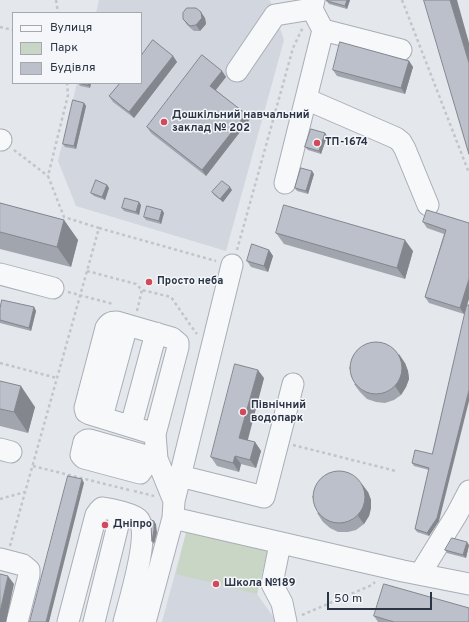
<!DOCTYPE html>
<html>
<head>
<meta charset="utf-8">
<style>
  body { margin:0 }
  #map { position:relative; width:469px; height:622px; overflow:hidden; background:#e4e7ec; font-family:Overpass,sans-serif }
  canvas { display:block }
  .legend { position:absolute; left:12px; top:12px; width:130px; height:72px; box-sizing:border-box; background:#f4f6f9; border:1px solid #a4a8b1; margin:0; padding:5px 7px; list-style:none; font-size:12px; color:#2b3445 }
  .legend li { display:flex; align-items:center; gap:8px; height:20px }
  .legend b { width:20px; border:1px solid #a4a8b1 }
  .scale { position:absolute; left:327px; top:592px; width:105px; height:18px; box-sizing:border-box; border:2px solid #2b3445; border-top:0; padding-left:5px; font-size:12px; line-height:14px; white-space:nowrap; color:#2b3445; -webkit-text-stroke:3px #f4f6f9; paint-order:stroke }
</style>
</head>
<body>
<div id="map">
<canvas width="469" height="622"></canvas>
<ul class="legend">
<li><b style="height:5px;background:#f7f8fa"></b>Вулиця</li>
<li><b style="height:11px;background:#c9d6c5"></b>Парк</li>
<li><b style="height:11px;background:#bbc0ca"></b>Будівля</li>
</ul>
<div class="scale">50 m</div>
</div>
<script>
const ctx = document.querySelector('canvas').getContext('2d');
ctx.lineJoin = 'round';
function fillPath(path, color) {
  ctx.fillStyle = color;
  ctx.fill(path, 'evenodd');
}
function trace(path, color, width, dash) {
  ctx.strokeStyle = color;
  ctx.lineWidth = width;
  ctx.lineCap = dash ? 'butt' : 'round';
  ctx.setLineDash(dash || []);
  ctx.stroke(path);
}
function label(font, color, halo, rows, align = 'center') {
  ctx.font = font + ' Overpass,sans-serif';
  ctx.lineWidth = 3;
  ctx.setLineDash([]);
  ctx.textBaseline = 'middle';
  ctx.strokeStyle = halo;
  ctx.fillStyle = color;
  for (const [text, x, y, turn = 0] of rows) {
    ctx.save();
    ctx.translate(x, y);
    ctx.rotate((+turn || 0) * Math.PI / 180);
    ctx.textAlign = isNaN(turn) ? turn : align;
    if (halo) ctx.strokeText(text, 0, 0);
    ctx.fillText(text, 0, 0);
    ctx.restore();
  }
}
const built = new Path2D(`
  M99,0h171l14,40 -58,211 -150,-45 -18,-45 19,-78h64v-70h-45z
  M187,529l81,20 -11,45 20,28h-115z`);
const green = new Path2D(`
  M187,529l81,20 -11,45 -81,-20z`);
const path = new Path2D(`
  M56,0l2,13
  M402,0l67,173
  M0,27l13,3
  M14,150l34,26
  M99,228l117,33
  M237,250l56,-202 10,-21
  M87,271l49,13 6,6 29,7 20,29 6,8
  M68,292l45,12
  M137,311l5,-21
  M0,363l57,15
  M293,445l103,26
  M33,466l96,24
  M134,491l20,5
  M0,499l25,-7
  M10,546l89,-318 -35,-11 -16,-41 20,-81 -1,-12
  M302,615l70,-30 3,-3`);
const minor = new Path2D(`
  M323,30l78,20
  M237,71l38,-56 37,-6
  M306,99l90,39 5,4 4,7 23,56
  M0,140h1
  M285,183l38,-153 -11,-21 2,-9
  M0,274l53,14
  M102,417l25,-92
  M131,426l25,-93
  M155,434l23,-87v-4l-6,-5 -55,-16c-6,0 -8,1 -11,6l-21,80 1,4 4,2 65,20 2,25 17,42
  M0,449l11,3
  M146,456l-3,13 -3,4 -56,-15 -3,-3 3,-13 3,-2h3l67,19
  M180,476l84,21 29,-113
  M173,518l230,53 66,13
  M280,544l-8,40 10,19 4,19
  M0,559l23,6 6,5v5l-12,47
  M420,574l37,-60 12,-23
  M68,622l28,-107 3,-4 3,-3c8,1 33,6 37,12 11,16 -10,82 -15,102
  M94,622l27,-109
  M145,622l28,-104 1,-17 58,-236`);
const wall = new Path2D(`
  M350,0l-3,9 -18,-5 -2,-3z
  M205,18l1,6 -6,7h-6l-7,-6 -4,-6z
  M173,56l4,6 -43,56 -21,-16 -4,-6z
  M409,61l4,6 -8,27 -68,-18 -4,-6z
  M222,71l4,6 -10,13 34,29 -44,57 -55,-43 -4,-6z
  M78,83h13l-1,5 -10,-2z
  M84,103l2,3 -10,43 -11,-2 -2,-3z
  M325,133l2,3 -6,18 -13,-4 -3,-3z
  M314,174l-6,20 -11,-3 -2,-3z
  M107,185l2,3 -4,12 -11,-4 -3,-3z
  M232,190l-9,12 -9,-7 -2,-3z
  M0,203l64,17 14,20 -7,27 -71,-18z
  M141,205l-2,10 -15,-4 -2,-3z
  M162,210l2,3 -3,11 -15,-4 -2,-3z
  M423,222l46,1v76l-5,15 -35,-11 -4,-6 19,-63 -17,-6z
  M276,233l137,18 -8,28 -121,-35z
  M269,250l4,6 -5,16 -17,-5 -4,-6z
  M34,307l2,4 -5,20 -31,-8v-14z
  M405,363l3,8 1,8 -3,8 -5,8 -7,5 -9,3 -9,-1 -9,-3 -7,-7 -6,-8z
  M264,378l-17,62 8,2 6,9 -5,17 -15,-4 -2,8 -22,-6 -6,-9z
  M0,381l35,26 -7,26 -28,-7z
  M432,454l7,67 -10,15 -12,-4 -2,-3 14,-59 -15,-4 -2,-3z
  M368,492l3,8v8l-2,8 -5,8 -8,6 -8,2h-10l-8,-4 -7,-6 -6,-9z
  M469,545l-3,13 -19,-5 -2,-3z
  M374,616l95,6h-91z`);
const shadedWall = new Path2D(`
  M347,0h3l-3,9 -2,-3z
  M450,0h7l12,43v20z
  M201,12l4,6 1,6 -6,7 -4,-6z
  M173,56l4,6 -43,56 -5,-6z
  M409,61l4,6 -8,27 -4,-6z
  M222,71l4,6 -12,15 -4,-6z
  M88,83h3l-1,5 -2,-3z
  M84,103l2,3 -10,43 -2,-3z
  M246,114l4,5 -44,57 -4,-6z
  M325,133l2,3 -6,18 -2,-3z
  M312,171l2,3 -6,20 -2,-3z
  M107,185l2,3 -4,12 -3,-3z
  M230,187l2,3 -9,12 -3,-3z
  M139,202l2,3 -2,10 -3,-3z
  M162,210l2,3 -3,11 -2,-3z
  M64,220l14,20 -7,27 -14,-20z
  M405,240l8,11 -8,28 -8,-11z
  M269,250l4,6 -5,16 -4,-6z
  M469,279v20l-5,15 -4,-6z
  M34,307l2,4 -5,20 -2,-3z
  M399,354l6,9 3,8 1,8 -3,8 -5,8 -6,-9z
  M258,370l6,8 -18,69 -7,-9z
  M21,386l14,21 -7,26 -14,-21z
  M469,390v11l-30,120 -10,15 -2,-3z
  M255,442l6,9 -5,17 -6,-8z
  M235,456l6,8 -2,8 -6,-9z
  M82,479l2,4 -35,139h-3z
  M362,484l6,8 3,8v8l-2,8 -5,8 -6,-8z
  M154,521l2,3 1,9 -3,11 -2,-3z
  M467,542l2,3 -3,13 -3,-3z
  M8,576l6,8 -8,38h-6v-10z`);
const building = new Path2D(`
  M327,0h20l-2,6 -18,-5z
  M424,0h26l19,63v91z
  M187,8h9l5,4 1,6 -6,7 -6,1 -7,-7v-6z
  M153,40l20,16 -44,56 -20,-16 11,-13h21v-27z
  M340,42l69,19 -8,27 -68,-18z
  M202,55l20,16 -12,15 36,28 -44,56 -55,-43z
  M79,83h9v2z
  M73,100l11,3 -10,43 -11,-2z
  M311,129l14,4 -6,18 -14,-4z
  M301,168l11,3 -6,20 -11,-3z
  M96,180l11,5 -5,12 -11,-4z
  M222,181l8,6 -10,12 -8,-7z
  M125,198l14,4 -3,10 -14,-4z
  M0,203l64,17 -7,27 -57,-15z
  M284,205l121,35 -8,28 -121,-35z
  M147,206l15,4 -3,11 -15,-4z
  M427,210l42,13v56l-9,29 -35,-11 21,-67 -23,-8z
  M252,244l17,6 -5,16 -17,-5z
  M2,300l32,7 -5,21 -29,-8v-11z
  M467,305h2v85l-32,128 -10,15 -12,-4 14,-61 -17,-5 3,-13 17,4z
  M350 368a26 26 0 1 1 52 0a26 26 0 1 1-52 0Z
  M235,364l23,6 -19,68 16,4 -5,18 -15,-4 -2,7 -22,-6z
  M0,381l21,5 -7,26 -14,-3z
  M313 497a26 26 0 1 1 52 0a26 26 0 1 1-52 0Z
  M68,476l14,3 -36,143h-16z
  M151,520l3,1v9l-2,11z
  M452,538l15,4 -4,13 -18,-5z
  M0,574l8,2 -8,36z
  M384,584l85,24v14h-75l-20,-6z`);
const markers = [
  [164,122,4,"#d1495b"],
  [317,143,4,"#d1495b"],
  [149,282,4,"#d1495b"],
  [243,412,4,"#d1495b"],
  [105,525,4,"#d1495b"],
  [216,584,4,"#d1495b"]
];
const poiNames = [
  ["Дошкільний навчальний",172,116],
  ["заклад № 202",172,129],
  ["ТП-1674",325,143],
  ["Просто неба",157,282],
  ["Північний",251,406],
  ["водопарк",251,419],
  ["Дніпро",113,525],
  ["Школа №189",224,584]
];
fillPath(built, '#d2d6de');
fillPath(green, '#c9d6c5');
trace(minor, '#a9aeb7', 23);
trace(path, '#c2c5cb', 2.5, [3, 3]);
trace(minor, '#f7f8fa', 21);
fillPath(wall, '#a1a5ae');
fillPath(shadedWall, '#83868d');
fillPath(building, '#bbc0ca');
trace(building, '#83868d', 1);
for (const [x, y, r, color] of markers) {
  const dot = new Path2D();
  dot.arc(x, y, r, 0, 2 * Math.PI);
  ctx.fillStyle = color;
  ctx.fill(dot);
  trace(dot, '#f4f6f9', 1.5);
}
label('bold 11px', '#2b3445', '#f4f6f9', poiNames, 'left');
</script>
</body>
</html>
